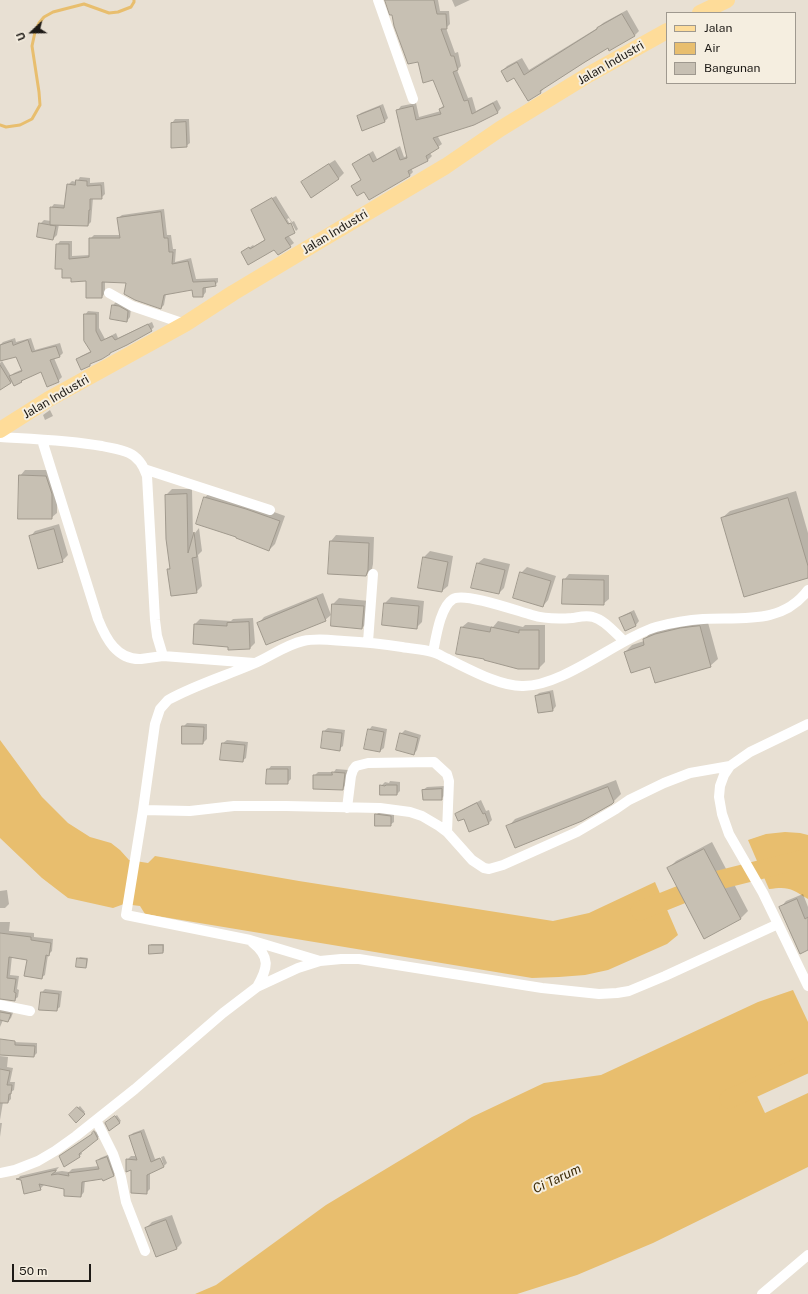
<!DOCTYPE html>
<html>
<head>
<meta charset="utf-8">
<style>
  body { margin:0 }
  #map { position:relative; width:808px; height:1294px; overflow:hidden; background:#e8e0d3; font-family:"Public Sans",sans-serif }
  canvas { display:block }
  .legend { position:absolute; left:666px; top:12px; width:130px; height:72px; box-sizing:border-box; background:#f5eee0; border:1px solid #9f998f; margin:0; padding:5px 7px; list-style:none; font-size:12px; color:#1d1a16 }
  .legend li { display:flex; align-items:center; gap:8px; height:20px }
  .legend b { width:20px; border:1px solid #9f998f }
  .north { position:absolute; left:12px; top:12px; width:40px; height:40px; -webkit-text-stroke:3px #f5eee0; paint-order:stroke; rotate:248deg; font-size:11px; font-weight:700; line-height:16px; text-align:center; color:#1d1a16 }
  .north::after { content:''; display:block; margin:auto; width:14px; height:18px; background:#1d1a16; clip-path:polygon(50% 0,100% 100%,50% 72%,0 100%) }
  .scale { position:absolute; left:12px; top:1264px; width:79px; height:18px; box-sizing:border-box; border:2px solid #1d1a16; border-top:0; padding-left:5px; font-size:12px; line-height:14px; white-space:nowrap; color:#1d1a16; -webkit-text-stroke:3px #f5eee0; paint-order:stroke }
</style>
</head>
<body>
<div id="map">
<canvas width="808" height="1294"></canvas>
<ul class="legend">
<li><b style="height:5px;background:#fedc99"></b>Jalan</li>
<li><b style="height:11px;background:#e8be6e"></b>Air</li>
<li><b style="height:11px;background:#c7c0b3"></b>Bangunan</li>
</ul>
<div class="north">U</div>
<div class="scale">50 m</div>
</div>
<script>
const ctx = document.querySelector('canvas').getContext('2d');
ctx.lineJoin = 'round';
function fillPath(path, color) {
  ctx.fillStyle = color;
  ctx.fill(path, 'evenodd');
}
function trace(path, color, width, dash) {
  ctx.strokeStyle = color;
  ctx.lineWidth = width;
  ctx.lineCap = dash ? 'butt' : 'round';
  ctx.setLineDash(dash || []);
  ctx.stroke(path);
}
function label(font, color, halo, rows, align = 'center') {
  ctx.font = font + ' "Public Sans",sans-serif';
  ctx.lineWidth = 4;
  ctx.setLineDash([]);
  ctx.textBaseline = 'middle';
  ctx.strokeStyle = halo;
  ctx.fillStyle = color;
  for (const [text, x, y, turn = 0] of rows) {
    ctx.save();
    ctx.translate(x, y);
    ctx.rotate((+turn || 0) * Math.PI / 180);
    ctx.textAlign = isNaN(turn) ? turn : align;
    if (halo) ctx.strokeText(text, 0, 0);
    ctx.fillText(text, 0, 0);
    ctx.restore();
  }
}
const water = new Path2D(`
  M0,740l42,57 26,26 22,14 21,6 9,7 9,10 19,3 7,-7 144,25 254,40 36,-8 66,-31 23,53 -11,9 -59,26 -23,5 -26,2 -27,1 -387,-64 -5,-8 -16,-2 -11,4 -45,-10 -26,-20 -42,-40z
  M785,832l15,1 8,2v64c-16,-10 -19,-13 -39,-10l-21,-49 18,-6z
  M793,990l15,32v34l-58,25 15,32 43,-20v74l-155,76 -76,32 -60,19h-322l21,-9 110,-80 146,-88 72,-34 57,-8 157,-73z`);
const shadow = new Path2D(`
  M386,0h52l2,11h9l1,13 -4,4 9,25 3,-1 3,14 -4,4 11,28 4,-1 4,14 21,-11 4,8 -3,4 -24,12 -37,11 5,9 -4,3 -9,5 3,4 -4,4 -17,8 2,4 -3,3 -46,16 -11,-5 9,-7 -9,-15 4,-3 16,-10 4,8 23,-13 4,11 3,-1 -9,-46 3,-4 15,-3 3,14 22,-6 -1,-2 4,-4 -10,-26 -16,-19 -26,-46z
  M452,0h18l-15,7z
  M627,10l12,21 -5,5 -25,11 -64,40 -4,5 -13,7 -14,-22 -12,-6 5,-5 15,-8 7,12 70,-43 4,-4z
  M383,104l5,14 -3,3 -27,-5 3,-3z
  M175,119h14l1,24 -4,3 -14,-23z
  M335,160l9,13 -6,6 -35,4 5,-6z
  M80,177l10,1v5l14,-1 1,12 -4,4h-8l-2,24 -3,3 -29,-1 -2,11 -4,4 -13,-15 4,-4 7,1v-13l3,-4 12,1 2,-20 4,-4 5,1z
  M276,196l16,26 2,-1 4,8 -2,2 -7,-13 -2,1 7,13 -6,3 6,8 -4,3 -48,7 11,-8 1,1 12,-7 -14,-29 3,-3z
  M164,209l3,26h4l2,14h3l-1,13 16,-4 5,21 22,-1v4l-3,3 -9,2v5l-3,4 -10,-7 -27,5 -2,11 -3,3 -34,-26 -22,-1v12l-3,4 -15,-17 -15,-3 -9,-9 -6,-23 3,-4h12v15l18,-1v-16l4,-4h26l-2,-17 4,-3z
  M116,302l15,6 -1,9 -3,4 -15,-15z
  M88,311l11,1v16l6,11 11,-6 2,5 34,-16 2,5 -3,3 -59,32 -3,3 -11,-6 3,-3 10,-5 -6,-36z
  M15,338l1,4 15,-4 4,12 25,-7 3,10 -4,4 -5,1 8,19 -4,4 -17,-10 -16,7 -3,3 -8,4 -2,-4 -1,2h-11v-20l2,-2 9,15 3,-3 9,-4 -6,-13 -17,-8v-3l3,-3z
  M50,410l3,6 -8,4 -2,-5z
  M25,470h27l5,18v25l-6,5 -31,-42z
  M172,489h20l1,49 2,-5 4,-5 3,23 -4,4 4,31 -6,6 -28,-22 3,-3 -4,-28 -1,-44z
  M796,491l12,42v44l-86,-59 8,-7z
  M211,492l41,12 33,12 -10,28 -6,6 -31,-14 -40,-12 7,-27z
  M59,524l9,31 -6,6 -32,-24 5,-6z
  M336,535l38,2 -1,27 -1,5 -6,6 -35,-34z
  M430,551l23,5 -5,30 -6,5 -23,-4 5,-30z
  M484,558l26,6 -6,24 -5,5 -26,-6 5,-24z
  M527,567l29,9 -8,24 -5,6 -22,-33z
  M569,574l40,1v24l-6,5 -39,-24z
  M323,593l8,22 -6,5 -66,3 5,-6z
  M391,597l33,4 -2,21 -6,6 -33,-4 2,-21z
  M339,598l30,3 -1,21 -6,6 -29,-24z
  M634,610l5,11 -3,4 -11,5 -5,-12 4,-3z
  M253,618l2,25 -5,5 -56,-5 1,-19 5,-5 31,2 2,-2z
  M707,619l11,40 -8,7h-59l-26,-14 7,-7 12,-4v-1l7,-8z
  M498,621l25,6 2,-2h20v37l-6,6h-21l-56,-41 6,-5 25,5z
  M553,690l3,16 -3,4 -17,-14 3,-3z
  M187,723l20,1v15l-4,4 -20,-16z
  M372,726l15,3 -3,19 -4,3 -11,-21z
  M328,728l17,2 -2,16 -4,3 -15,-18z
  M405,730l16,5 -4,15 -3,4 -13,-20z
  M227,740l21,2 -2,16 -4,3 -19,-18z
  M271,766h20v13l-4,4 -19,-13z
  M336,769l12,1 -2,15 -4,4 -28,-13 4,-4h16z
  M616,780l5,14 -8,8 -105,25 7,-8z
  M390,781l10,1v9l-3,3 -16,-8 4,-4 4,1z
  M445,786v9l-4,4 -18,-9 4,-3z
  M481,800l5,11 3,-1 3,10 -3,3 -19,8 -6,-14 -8,-3 4,-3z
  M380,811l14,2v9l-4,3 -14,-10z
  M712,842l36,69 -8,8 -72,-50 8,-8z
  M7,890l2,14 -4,4h-5v-17z
  M803,894l5,13v42l-27,-42 5,-6z
  M0,922h10l-1,9 25,2v4l19,2 -1,12 -4,4 -3,20 -4,3 -13,-19 -16,-3 -2,19 9,1 -2,13 2,1 -1,7 -4,3 -14,-2z
  M151,944h13v7l-1,1 -13,-6z
  M80,957l8,1 -1,8 -2,1 -7,-8z
  M45,989l17,2 -2,16 -4,3 -14,-18z
  M0,1007l14,3 -3,8 -3,3 -5,-1 -3,7z
  M13,1042l24,1v10l-3,3 -25,-2z
  M0,1056l8,1 -1,10 6,1 -3,14h5l-1,8 -3,2v7l-3,3h-5l-3,18z
  M80,1106l5,6 -9,9 -6,-6z
  M117,1115l4,6 -11,9 -2,-8z
  M0,1123h2l-2,14z
  M144,1129l11,30 4,-1 4,8 -13,6v17l-4,4 -19,-33 4,-4h6l-7,-20 3,-3z
  M97,1130l3,6 -19,15 1,3 -3,2 -14,9z
  M110,1154l7,18 -4,4 -28,4 -1,12 -3,4 -16,-8 -22,-4 1,1 -4,4 -22,-10 2,-3 39,-9 -4,5 7,-1 7,1 3,-3 27,-3 -2,-4 3,-4z
  M164,1156l3,7 -3,3 -3,-9z
  M172,1215l10,28 -5,5 -31,-20 6,-6z`);
const stream = new Path2D(`
  M0,125l6,2 14,-2 12,-6 8,-14 -1,-13 -7,-46 3,-14 4,-9 5,-6 9,-5 31,-8 25,9 9,-1 13,-5 3,-5v-2`);
const river = new Path2D(`
  M640,911l75,-30 84,-21 9,6
  M729,1099l79,-36`);
const building = new Path2D(`
  M385,0h49l3,14h9l1,15h-6l10,27h3l4,14 -5,2 11,29 4,-1 4,14 21,-11 5,10 -24,12 -41,13 6,10 -13,8 2,5 -20,10 2,5 -41,24 -5,-8 -7,4 -6,-10 10,-6 -9,-16 17,-10 4,8 23,-13 4,11 7,-2 -11,-48 17,-4 3,14 25,-6 -2,-5 5,-2 -11,-27 -10,3 -5,-21 -10,2 -14,-38 -2,-11h-2z
  M622,14l13,22 -26,15 -1,-3 -23,14 -45,29 1,2 -13,8 -14,-23 -7,4 -6,-11 16,-9 7,13 73,-46v-1z
  M380,107l5,15 -23,9 -5,-15z
  M186,122l1,25 -16,1v-25z
  M329,164l10,15 -28,19 -10,-16z
  M76,180l11,1v5l14,-1 1,14h-12v11h-1l-1,16 -38,-1v-18l14,1 3,-24 8,1z
  M272,198l16,26 3,-1 4,10 -10,5 6,9 -13,8 -4,-5 -26,15 -7,-13 8,-5 1,2 15,-9 -14,-30z
  M161,212l3,26h4l1,14h4l-1,12 16,-3 5,21 22,-1 1,5 -13,2v9h-10l-1,-7 -28,5 -3,14 -26,-9 -11,-6 2,-11 -24,-1v16h-16v-17l-15,1v-4h-9v-9h-7l1,-25h13v15l20,-2v-19h31l-3,-20z
  M39,223l17,3 -3,14 -16,-3z
  M112,305l7,1 9,5 -1,11 -17,-3z
  M84,314h12v17l5,10 11,-5 3,4 33,-16 4,7 -25,14 -17,8v1l-8,5 -12,5v2l-9,4 -5,-11 15,-7 -7,-11z
  M28,340l4,12 24,-6 4,11 -10,3 9,22 -12,5 -6,-15 -20,9 1,1 -8,4 -5,-10 13,-5 -6,-14 -16,4v-16l12,-4 1,4z
  M0,365l11,18 -11,7z
  M19,475l27,1 6,18v25h-34z
  M187,494l1,59 6,-21 3,25 -5,1 5,35 -26,3 -4,-27h3l-4,-30 -1,-44z
  M204,497l42,12 34,12 -11,30 -33,-13v-1l-40,-13z
  M788,498l20,68v12l-64,19 -23,-79z
  M54,529l9,33 -25,7 -9,-33z
  M330,541l39,2 -1,27 -2,6 -38,-2z
  M423,557l25,5 -6,30 -24,-4z
  M477,563l28,7 -6,24 -28,-6z
  M520,572l31,9 -8,26 -30,-9z
  M563,579l41,1v25l-42,-1z
  M317,598l9,23 -60,24 -9,-22z
  M384,603l35,3 -2,23 -35,-4z
  M332,604l32,2 -2,23 -31,-3z
  M631,613l5,13 -11,5 -6,-13z
  M249,622l1,27 -22,1v-3l-35,-3 1,-20 33,2v-3z
  M700,626l11,41 -56,16 -5,-16 -19,6 -7,-21 20,-7 -1,-6 12,-5 25,-6z
  M461,627l29,5 1,-5 28,6v-3h20v39h-21l-34,-9v-1l-28,-5z
  M550,693l3,18 -15,2 -3,-17z
  M182,726l22,1 -1,17h-21z
  M368,729l16,3 -4,20 -16,-3z
  M323,731l19,2 -2,18 -19,-3z
  M400,733l18,5 -4,17 -18,-5z
  M222,743l23,2 -2,17 -23,-2z
  M267,769h21v15h-22z
  M332,772l13,1 -2,17 -30,-1v-14h19z
  M380,785l5,1 1,-1h11v10h-17z
  M608,787l6,15 -2,2 -30,17 -67,27 -9,-22z
  M442,789v11h-19l-1,-10z
  M477,803l6,11 2,-1 4,11 -20,8 -5,-13 -6,2 -3,-7z
  M375,814l16,2v10h-16z
  M704,849l37,70 -37,20 -37,-71z
  M797,899l8,20 3,-2v33l-8,4 -21,-47z
  M0,933l31,4v3l20,3 -2,13 -3,-1 -4,24 -18,-3 3,-16 -18,-3 -2,21 9,1 -2,13 2,1 -1,8 -15,-2z
  M149,945h14v8l-14,1z
  M77,958l10,1 -1,9 -10,-1z
  M41,992l18,2 -2,17 -18,-1z
  M0,1012l11,2 -3,8 -8,-2z
  M0,1039l15,2v4l20,1 -1,11 -34,-2z
  M0,1069l10,2 -3,14h5l-1,9h-2l-1,9h-8z
  M77,1107l8,7 -9,9 -7,-8z
  M115,1116l5,7 -11,8 -4,-8z
  M94,1131l4,8 -19,15 1,3 -16,10 -5,-11 33,-22v-1z
  M141,1132l10,30 9,-4 4,9 -17,8v19l-16,-1v-23l-5,2v-13l11,1 -8,-24z
  M107,1157l7,19 -11,5 -1,-2 -20,3 -1,15 -17,-1v-7l-25,-5 2,6 -17,4 -3,-14 -5,-1 40,-9v1l-5,4 7,-1 11,2 -1,-3 31,-4 -3,-8z
  M166,1220l11,29 -21,8 -11,-29z`);
const minor = new Path2D(`
  M378,0l35,99
  M109,293l23,13 53,18
  M0,437c34,2 68,3 102,9 8,2 18,3 27,7 9,4 15,14 18,23l8,144 2,16 6,20 91,7
  M42,440l56,179c8,20 19,41 43,40 7,-1 15,-2 22,-3
  M144,469l126,41
  M368,642l5,-68
  M433,652c3,-14 7,-45 20,-53 12,-7 64,12 79,16 13,4 27,4 40,3 7,-1 14,-3 21,-1 12,3 22,16 31,24
  M808,724l-58,28 -20,14 -6,9 -4,11 -1,11 3,17 7,20 34,59 45,93
  M347,808l4,-32 2,-6 3,-4 12,-3 66,-1 13,12 2,7 -2,51
  M143,810l47,1 44,-5h52l94,2 30,4 12,4 17,10 8,6 25,28 12,8 5,1 14,-4 74,-33 39,-23 13,-9 35,-17 26,-10 40,-7
  M252,942c19,15 16,26 5,45
  M320,961l-70,-21 -124,-25 17,-105 12,-86 5,-15 8,-9c27,-15 57,-24 85,-36 17,-7 32,-19 50,-23 14,-3 27,-1 41,0 19,1 39,3 58,6 10,2 21,2 30,5 6,1 11,5 16,7 21,10 51,27 74,27 35,1 83,-36 115,-51 6,-3 12,-6 19,-8 15,-4 31,-7 47,-8 38,-2 79,6 105,-29
  M0,1005l30,6
  M96,1120l17,34 8,23 5,25 19,49
  M0,1173l15,-3 23,-9 17,-10 21,-15 59,-47 88,-76 34,-26 41,-19 22,-7 21,-2h18l183,29 57,6 18,-1 12,-2 36,-15 113,-52
  M762,1294l46,-39`);
const primary = new Path2D(`
  M700,13l27,-13
  M0,430l49,-31 136,-75 48,-31 85,-51 128,-76 54,-37 88,-54 79,-44`);
const streetNames = [
  ["Jalan Industri",611,63,-30],
  ["Jalan Industri",335,232,-31],
  ["Jalan Industri",56,397,-30]
];
const waterNames = [
  ["Ci Tarum",557,1179,-25]
];
fillPath(water, '#e8be6e');
fillPath(shadow, '#0003');
trace(stream, '#e8be6e', 3);
trace(river, '#e8be6e', 19);
fillPath(building, '#c7c0b3');
trace(building, '#a0998d', 1);
trace(minor, '#fff', 10);
trace(primary, '#fedc99', 16);
label('12px', '#1d1a16', '#f5eee0', streetNames);
label('italic 13px', '#3c2b07', '#f5eee0', waterNames);
</script>
</body>
</html>
